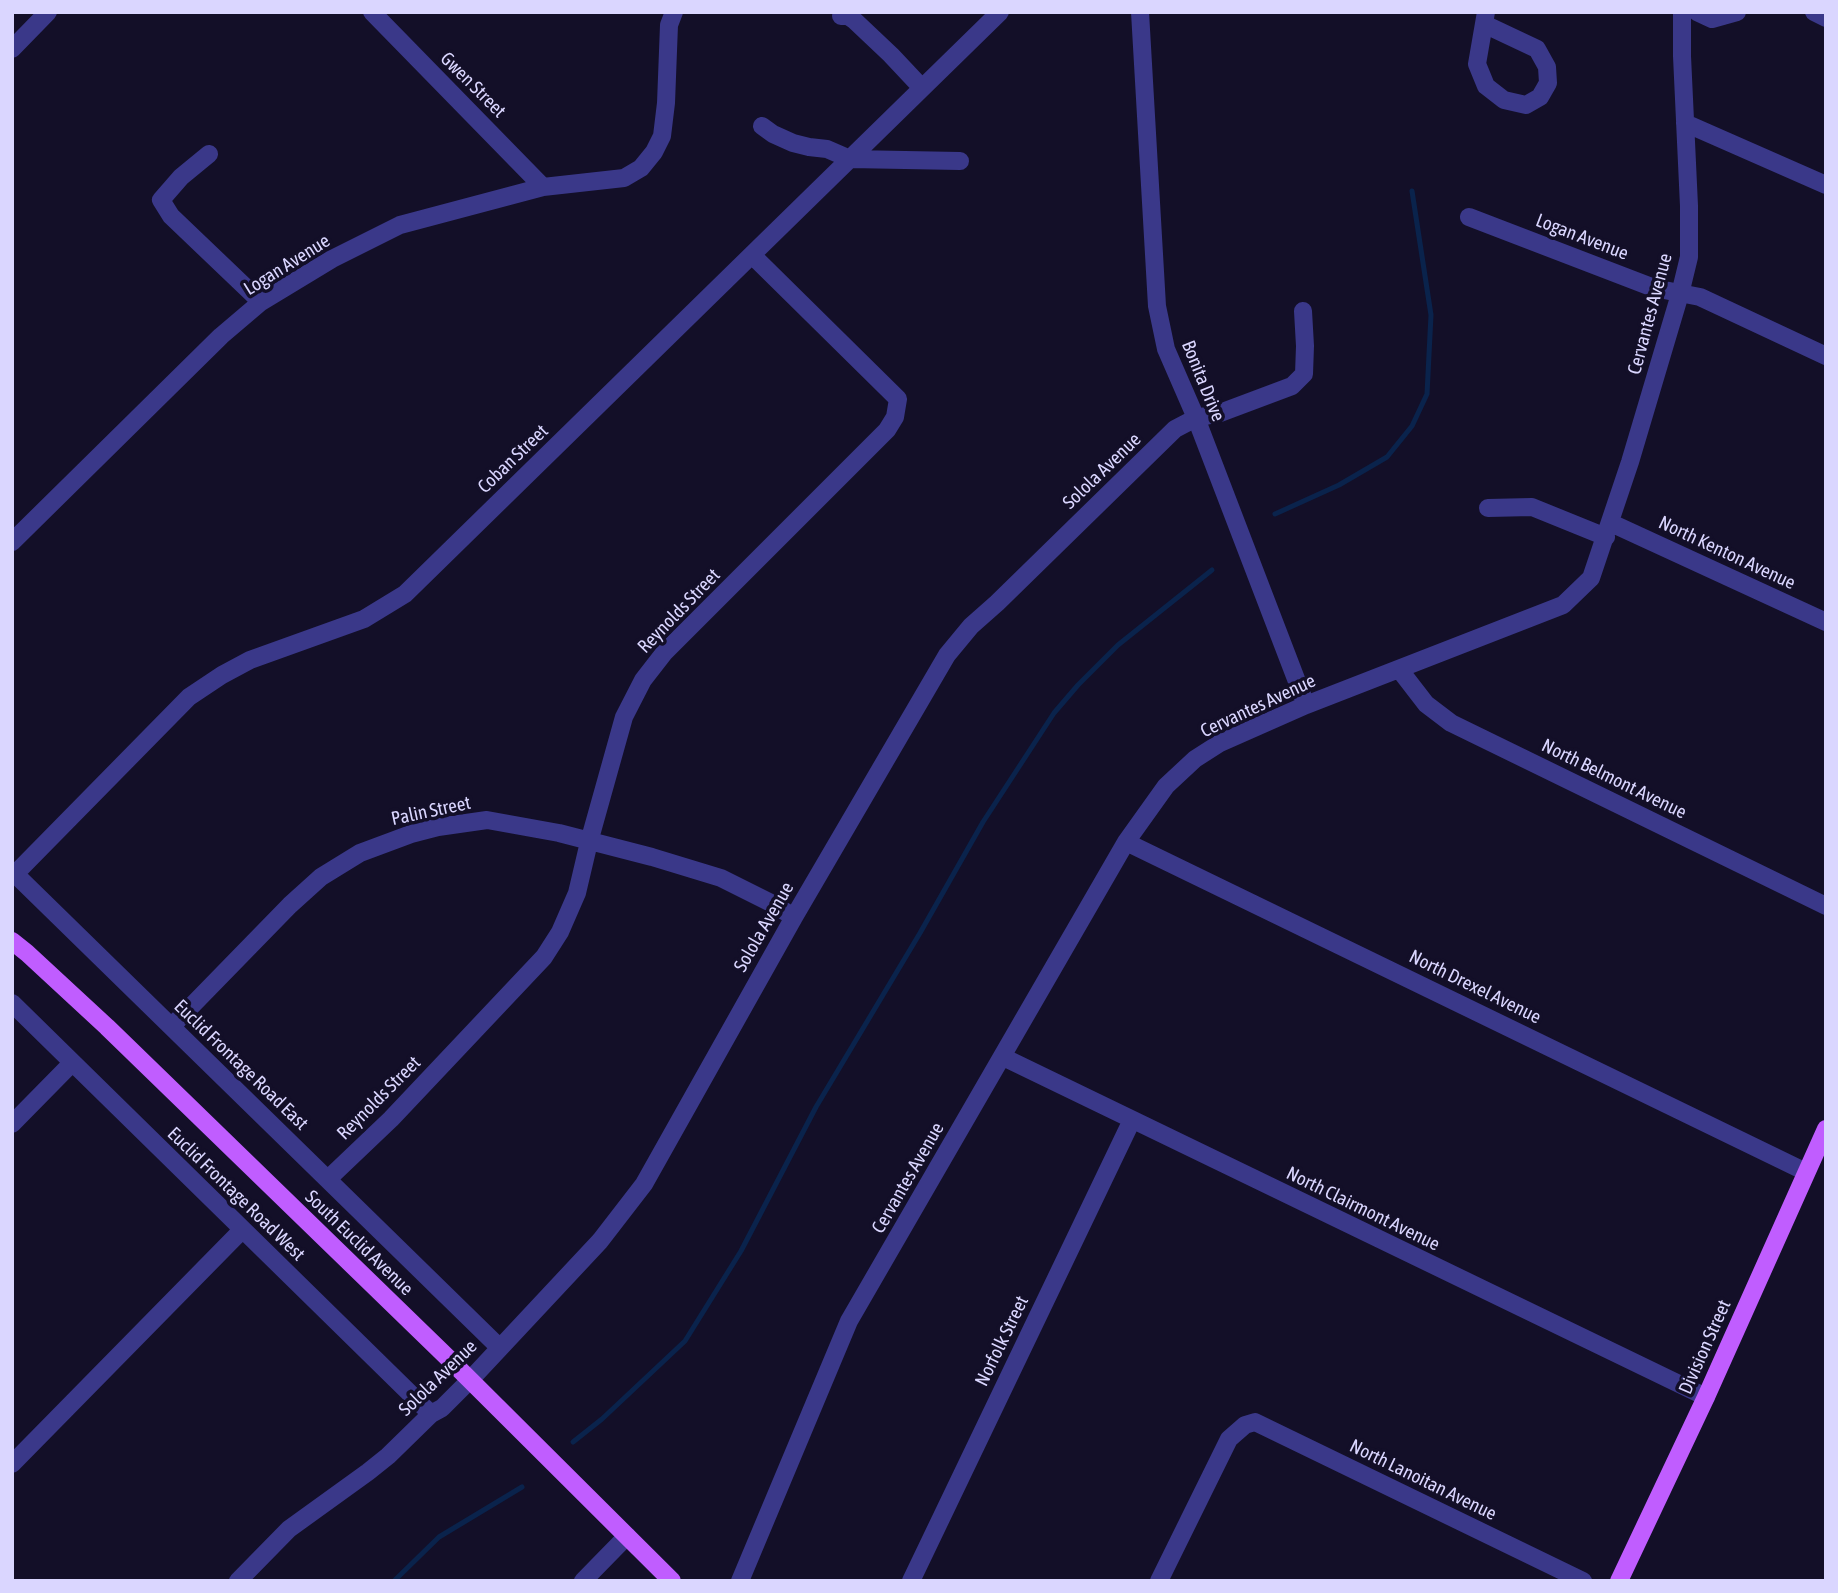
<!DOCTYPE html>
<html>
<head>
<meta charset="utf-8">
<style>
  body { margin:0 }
  #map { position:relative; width:1838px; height:1593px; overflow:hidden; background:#130f28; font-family:"Asap Condensed",sans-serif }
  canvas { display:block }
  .frame { position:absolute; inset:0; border:14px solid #dad6ff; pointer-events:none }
</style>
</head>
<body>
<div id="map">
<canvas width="1838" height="1593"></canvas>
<div class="frame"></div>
</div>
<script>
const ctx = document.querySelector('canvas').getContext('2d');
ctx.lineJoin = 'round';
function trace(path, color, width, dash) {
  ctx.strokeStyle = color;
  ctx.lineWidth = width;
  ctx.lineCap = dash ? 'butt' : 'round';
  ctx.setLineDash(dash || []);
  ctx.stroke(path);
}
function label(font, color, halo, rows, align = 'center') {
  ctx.font = font + ' "Asap Condensed",sans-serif';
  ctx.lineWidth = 7;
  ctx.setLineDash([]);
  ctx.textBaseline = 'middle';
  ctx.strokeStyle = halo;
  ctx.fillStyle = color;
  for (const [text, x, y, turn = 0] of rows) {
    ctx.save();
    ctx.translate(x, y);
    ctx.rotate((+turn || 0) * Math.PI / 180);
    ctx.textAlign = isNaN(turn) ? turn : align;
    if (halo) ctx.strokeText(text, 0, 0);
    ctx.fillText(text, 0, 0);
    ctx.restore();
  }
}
const stream = new Path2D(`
  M1275,514l64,-29 48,-28 25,-31 15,-32 4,-79 -19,-124
  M573,1442l29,-23 83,-78 56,-90 75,-144 104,-174 63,-111 71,-109 24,-28 40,-40 94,-75
  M394,1581l45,-44 83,-50`);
const minor = new Path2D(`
  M372,12l171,175
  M1140,12l17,294 9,43 30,69 110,287
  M1697,12l15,7 25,-7
  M1814,12l12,6
  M841,16h7l6,4 37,35 31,33
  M1484,24l53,25 10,18 1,16 -8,14 -14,8 -22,-5 -18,-14 -9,-22 9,-52
  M12,49l36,-37
  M1685,123l141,62
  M762,126l11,8 20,9 16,4 18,2 23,10 110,2
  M209,154l-28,23 -20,23 10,16 90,86
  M1469,217l185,71 46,9 126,59
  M1488,508l44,-1 74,30
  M1611,523l215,99
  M12,542l209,-206 40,-34 71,-43 68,-34 143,-38 81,-9 17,-10 13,-16 8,-16 4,-33 3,-78 5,-13
  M1399,669l27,35 25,19 375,183
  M1126,842l680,330
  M12,871l488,477
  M15,874l174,-177 33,-22 28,-15 114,-41 41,-25 595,-582
  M12,1003l419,411
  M172,1026l118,-121 31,-28 39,-24 51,-19 27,-7 49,-7 72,13 93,24 69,21 50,25 23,14
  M1003,1057l703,340
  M12,1124l60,-61
  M328,1179l63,-60 153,-162 16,-25 17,-39 12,-51 35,-125 19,-37 21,-27 223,-223 8,-13 3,-18 -146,-144
  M12,1464l230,-234
  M238,1581l51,-52 79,-57 20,-16 43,-42 11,-6 28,-28 130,-139 44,-57 150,-267 153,-262 24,-29 26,-23 178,-174 21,-11 24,-5 72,-27 12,-12 1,-28 -2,-35
  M583,1581l44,-45
  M740,1581l109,-260 277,-479 40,-56 29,-27 25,-16 86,-38 257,-100 28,-27 39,-116 50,-168 9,-37v-51l-7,-150v-44
  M911,1581l221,-461
  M1159,1581l70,-142 16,-14 10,-3 328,159`);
const major = new Path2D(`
  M12,941l15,12 80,74 341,331 224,223
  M1619,1581l87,-184 120,-268`);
const streetNames = [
  ["Gwen Street",473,85,45],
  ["Logan Avenue",1582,237,21],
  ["Logan Avenue",287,265,-32],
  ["Cervantes Avenue",1650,314,-75],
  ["Bonita Drive",1203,381,68],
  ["Coban Street",513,459,-44],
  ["Solola Avenue",1102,471,-44],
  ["North Kenton Avenue",1727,553,25],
  ["Reynolds Street",679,611,-46],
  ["Cervantes Avenue",1258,706,-25],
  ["North Belmont Avenue",1614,779,26],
  ["Palin Street",431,811,-12],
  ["Solola Avenue",764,927,-60],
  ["North Drexel Avenue",1475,987,26],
  ["Euclid Frontage Road East",241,1065,44],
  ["Reynolds Street",379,1098,-45],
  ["Cervantes Avenue",908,1178,-60],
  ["Euclid Frontage Road West",236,1194,44],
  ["North Clairmont Avenue",1363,1209,26],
  ["South Euclid Avenue",359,1243,44],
  ["Norfolk Street",1002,1341,-64],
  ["Division Street",1705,1347,-66],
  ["Solola Avenue",438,1378,-44],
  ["North Lanoitan Avenue",1423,1480,26]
];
trace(stream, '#0a234c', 5);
trace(minor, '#3a3889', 18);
trace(major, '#c05dff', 18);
label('19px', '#dad6ff', '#130f28', streetNames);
</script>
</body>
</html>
